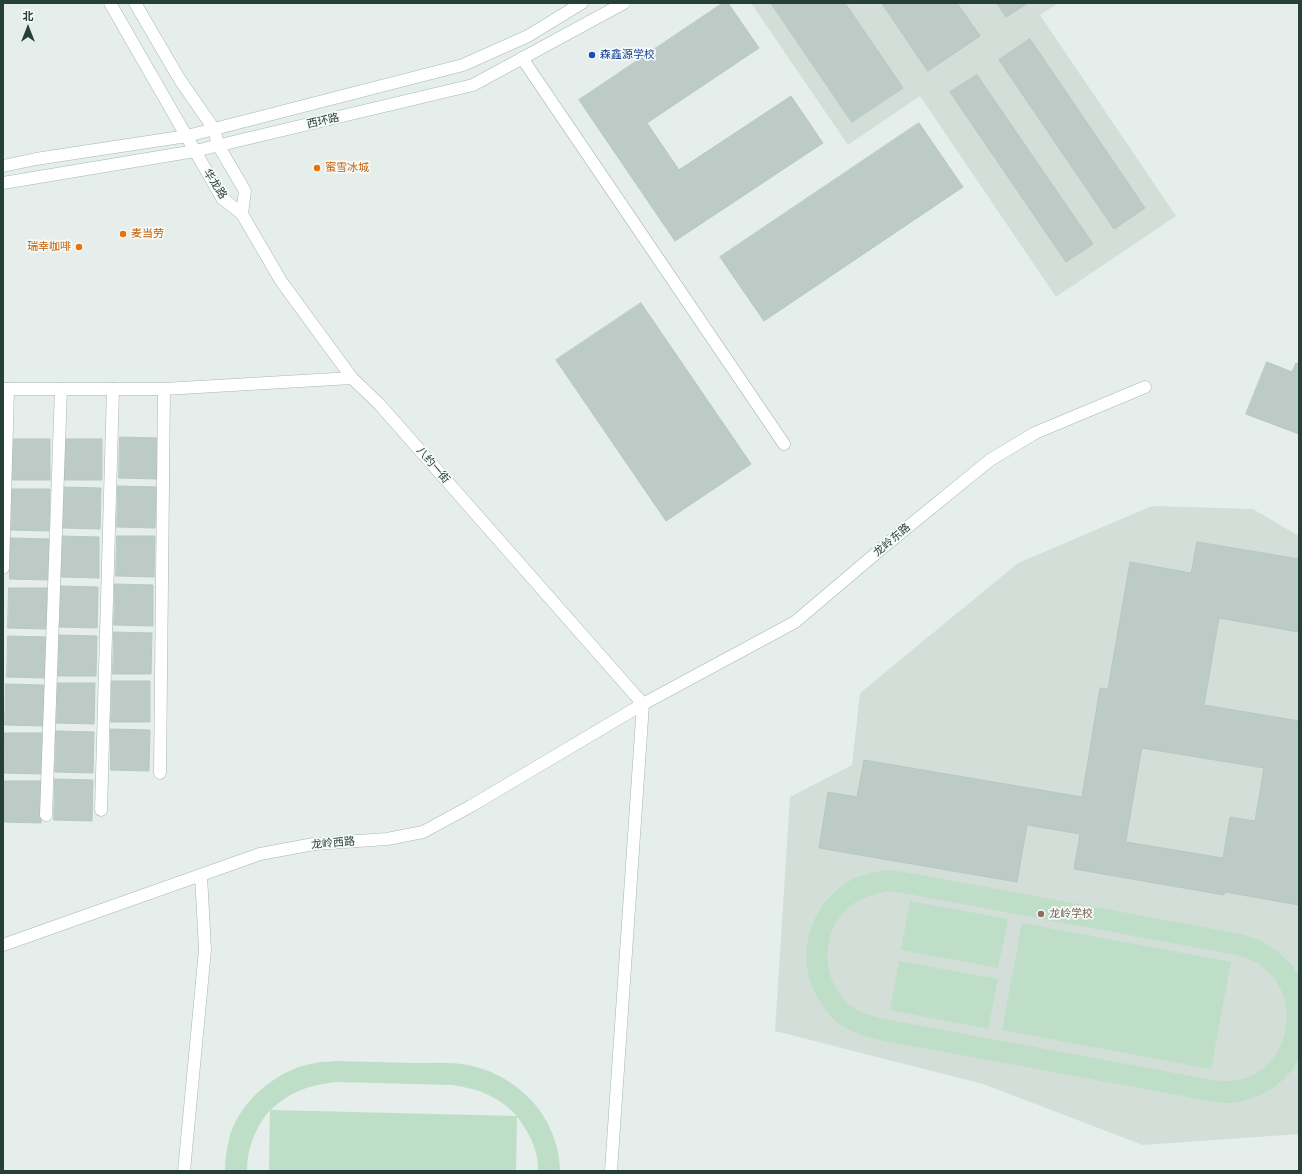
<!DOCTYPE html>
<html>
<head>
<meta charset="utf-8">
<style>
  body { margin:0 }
  #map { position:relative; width:1302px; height:1174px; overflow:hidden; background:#e5eeea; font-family:"Public Sans","Noto Sans SC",sans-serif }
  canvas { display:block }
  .frame { position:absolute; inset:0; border:4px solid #253f39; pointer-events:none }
  .north { position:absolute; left:8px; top:8px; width:40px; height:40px; -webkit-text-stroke:3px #f6faf8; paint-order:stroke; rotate:0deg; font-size:11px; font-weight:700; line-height:16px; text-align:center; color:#253f39 }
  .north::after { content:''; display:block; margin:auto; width:14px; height:18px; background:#253f39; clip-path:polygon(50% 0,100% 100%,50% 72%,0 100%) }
</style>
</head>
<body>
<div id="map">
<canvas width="1302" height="1174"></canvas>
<div class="frame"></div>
<div class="north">北</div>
</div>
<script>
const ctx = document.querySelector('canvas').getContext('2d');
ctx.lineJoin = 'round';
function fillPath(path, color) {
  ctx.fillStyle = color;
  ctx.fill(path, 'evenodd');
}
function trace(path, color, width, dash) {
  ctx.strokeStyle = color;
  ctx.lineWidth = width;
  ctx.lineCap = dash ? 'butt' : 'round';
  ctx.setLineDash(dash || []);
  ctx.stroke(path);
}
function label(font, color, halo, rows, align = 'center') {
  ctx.font = font + ' "Public Sans","Noto Sans SC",sans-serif';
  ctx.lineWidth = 3.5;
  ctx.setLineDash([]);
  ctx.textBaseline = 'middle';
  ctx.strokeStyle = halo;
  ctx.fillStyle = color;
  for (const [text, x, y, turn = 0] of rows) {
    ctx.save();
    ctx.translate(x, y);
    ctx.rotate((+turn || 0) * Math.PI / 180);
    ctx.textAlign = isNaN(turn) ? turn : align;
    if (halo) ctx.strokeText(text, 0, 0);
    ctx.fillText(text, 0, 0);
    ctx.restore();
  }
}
const built = new Path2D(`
  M751,3h307l-18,12 136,201 -120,81 -136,-201 -72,49z
  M1152,506l101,3 46,27v598l-156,11 -160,-61 -208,-53 15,-234 62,-32 8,-72 158,-130z`);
const green = new Path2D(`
  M886,870l19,2 336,62 19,6 17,11 15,14 7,12v81c-11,26 -44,44 -71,45 -6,0 -12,-1 -18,-2l-336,-62c-13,-4 -25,-8 -36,-16 -8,-6 -14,-15 -19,-23 -25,-40 -12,-91 27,-117 12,-8 26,-10 40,-13zM887,891l16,2 333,62c10,3 20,6 28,13 38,31 27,96 -21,111 -11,3 -21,2 -31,1l-333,-62c-10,-3 -19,-6 -28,-12 -29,-23 -32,-70 -5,-96 11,-11 26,-16 41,-19z
  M910,901l98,18 -10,49 -97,-18z
  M1022,923l209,39 -20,107 -209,-39z
  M899,961l99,18 -10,50 -98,-19z
  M336,1061c26,1 51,1 76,2 21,0 44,-2 64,4 26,7 49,23 64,44 12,17 20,39 20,60h-22c1,-20 -9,-39 -21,-54l-1,54h-247l1,-61c-15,18 -23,38 -23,61h-22c0,-12 2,-24 5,-36 12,-36 48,-66 85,-72 7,-2 14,-1 21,-2zM337,1082l115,3c27,4 46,11 65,31l-246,-6c19,-19 39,-25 66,-28z`);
const building = new Path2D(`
  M723,3h5l31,45 -112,75 32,47 112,-74 32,47 -148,98 -96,-141z
  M771,3h74l58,85 -51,34z
  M882,3h75l23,33 -52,35z
  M997,3h31l-22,14z
  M1030,39l115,169 -31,21 -115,-169z
  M977,75l116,169 -27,18 -116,-170z
  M919,123l44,64 -199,134 -44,-64z
  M641,303l110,161 -85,57 -110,-161z
  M1267,362l25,10 4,-9 3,1v70l-53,-20z
  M120,437l38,1 -1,41 -38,-1z
  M12,439h38v41h-38z
  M64,439h38v41h-38z
  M118,486l38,1 -1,41 -38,-1z
  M63,487l38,1 -1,41 -38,-1z
  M12,489h38l-1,42 -38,-1z
  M61,536l38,1v41l-38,-1z
  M117,536h38l-1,41 -38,-1z
  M10,538l39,1 -1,41 -38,-1z
  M1197,542l102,17v73l-80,-14 -15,87 95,16v184l-74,-13 -1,3 -150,-26 6,-35 -53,-9 -10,57 -198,-34 9,-56 29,5 7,-37 218,37 18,-109 8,1 22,-127 61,11zM1142,748l122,20 -9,53 -25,-4 -7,41 -97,-16z
  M115,584l38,1v41l-39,-1z
  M60,586l38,1 -1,41 -38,-1z
  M9,588h38l-1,41 -38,-1z
  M114,632l38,1 -1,41h-38z
  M59,635l38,1 -1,40h-38z
  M8,636l38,1 -1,41 -38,-1z
  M112,681h38v41h-39z
  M57,683h38l-1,41 -38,-1z
  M6,684l38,1 -1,41 -38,-1z
  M111,729l39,1 -1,41 -38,-1z
  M56,731l38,1 -1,41 -38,-1z
  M5,733h38l-1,41 -38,-1z
  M55,779l38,1 -1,41 -38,-1z
  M4,781h38l-1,42 -38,-1z`);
const service = new Path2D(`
  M522,58l262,386
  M3,568l5,-179
  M101,810l12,-421
  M46,815l15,-426`);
const minor = new Path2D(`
  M242,214l39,67 71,97 28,27 263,299
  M3,389h161l188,-11
  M160,773l4,-384
  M3,945l257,-91 54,-10 73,-5 36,-7 48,-26 172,-102 152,-82 92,-78 103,-84 45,-27 110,-46
  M184,1171l21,-221 -4,-75
  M611,1171l32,-467`);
const tertiary = new Path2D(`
  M110,3l112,195 20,16
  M135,3l45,77 34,49 4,16 27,46 -3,23`);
const secondary = new Path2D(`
  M3,166l33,-7 151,-23 276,-71 65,-29 54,-33
  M3,183l192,-32 278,-66 151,-82`);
const markers = [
  [592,55,4,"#1a4fb4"],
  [317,168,4,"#e8710a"],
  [123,234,4,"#e8710a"],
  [79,247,4,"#e8710a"],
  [1041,914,4,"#8d6e63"]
];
const transitNames = [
  ["森鑫源学校",600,55]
];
const streetNames = [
  ["西环路",323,121,-13],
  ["华龙路",215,184,57],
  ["八约一街",433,465,49],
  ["龙岭东路",892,540,-40],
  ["龙岭西路",333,843,-5]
];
const foodNames = [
  ["蜜雪冰城",325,168],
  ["麦当劳",131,234],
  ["瑞幸咖啡",71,247,"right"]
];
const educationNames = [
  ["龙岭学校",1049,914]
];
fillPath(built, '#d3ded9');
fillPath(green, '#bfdec8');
fillPath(building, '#bdcbc6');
trace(building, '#b8c7c1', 1);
trace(service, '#a8b6b1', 13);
trace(minor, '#a8b6b1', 13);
trace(tertiary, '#a8b6b1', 13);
trace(secondary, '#a4b9b2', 13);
trace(service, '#fff', 12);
trace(minor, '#fff', 12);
trace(tertiary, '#fff', 12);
trace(secondary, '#fff', 12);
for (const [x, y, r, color] of markers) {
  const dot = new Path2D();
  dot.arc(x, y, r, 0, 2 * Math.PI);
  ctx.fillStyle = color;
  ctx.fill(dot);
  trace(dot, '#f6faf8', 1.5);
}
label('11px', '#164399', '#f6faf8', transitNames, 'left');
label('11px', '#253f39', '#f6faf8', streetNames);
label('11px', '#c56008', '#f6faf8', foodNames, 'left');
label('11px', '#785e54', '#f6faf8', educationNames, 'left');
</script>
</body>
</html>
